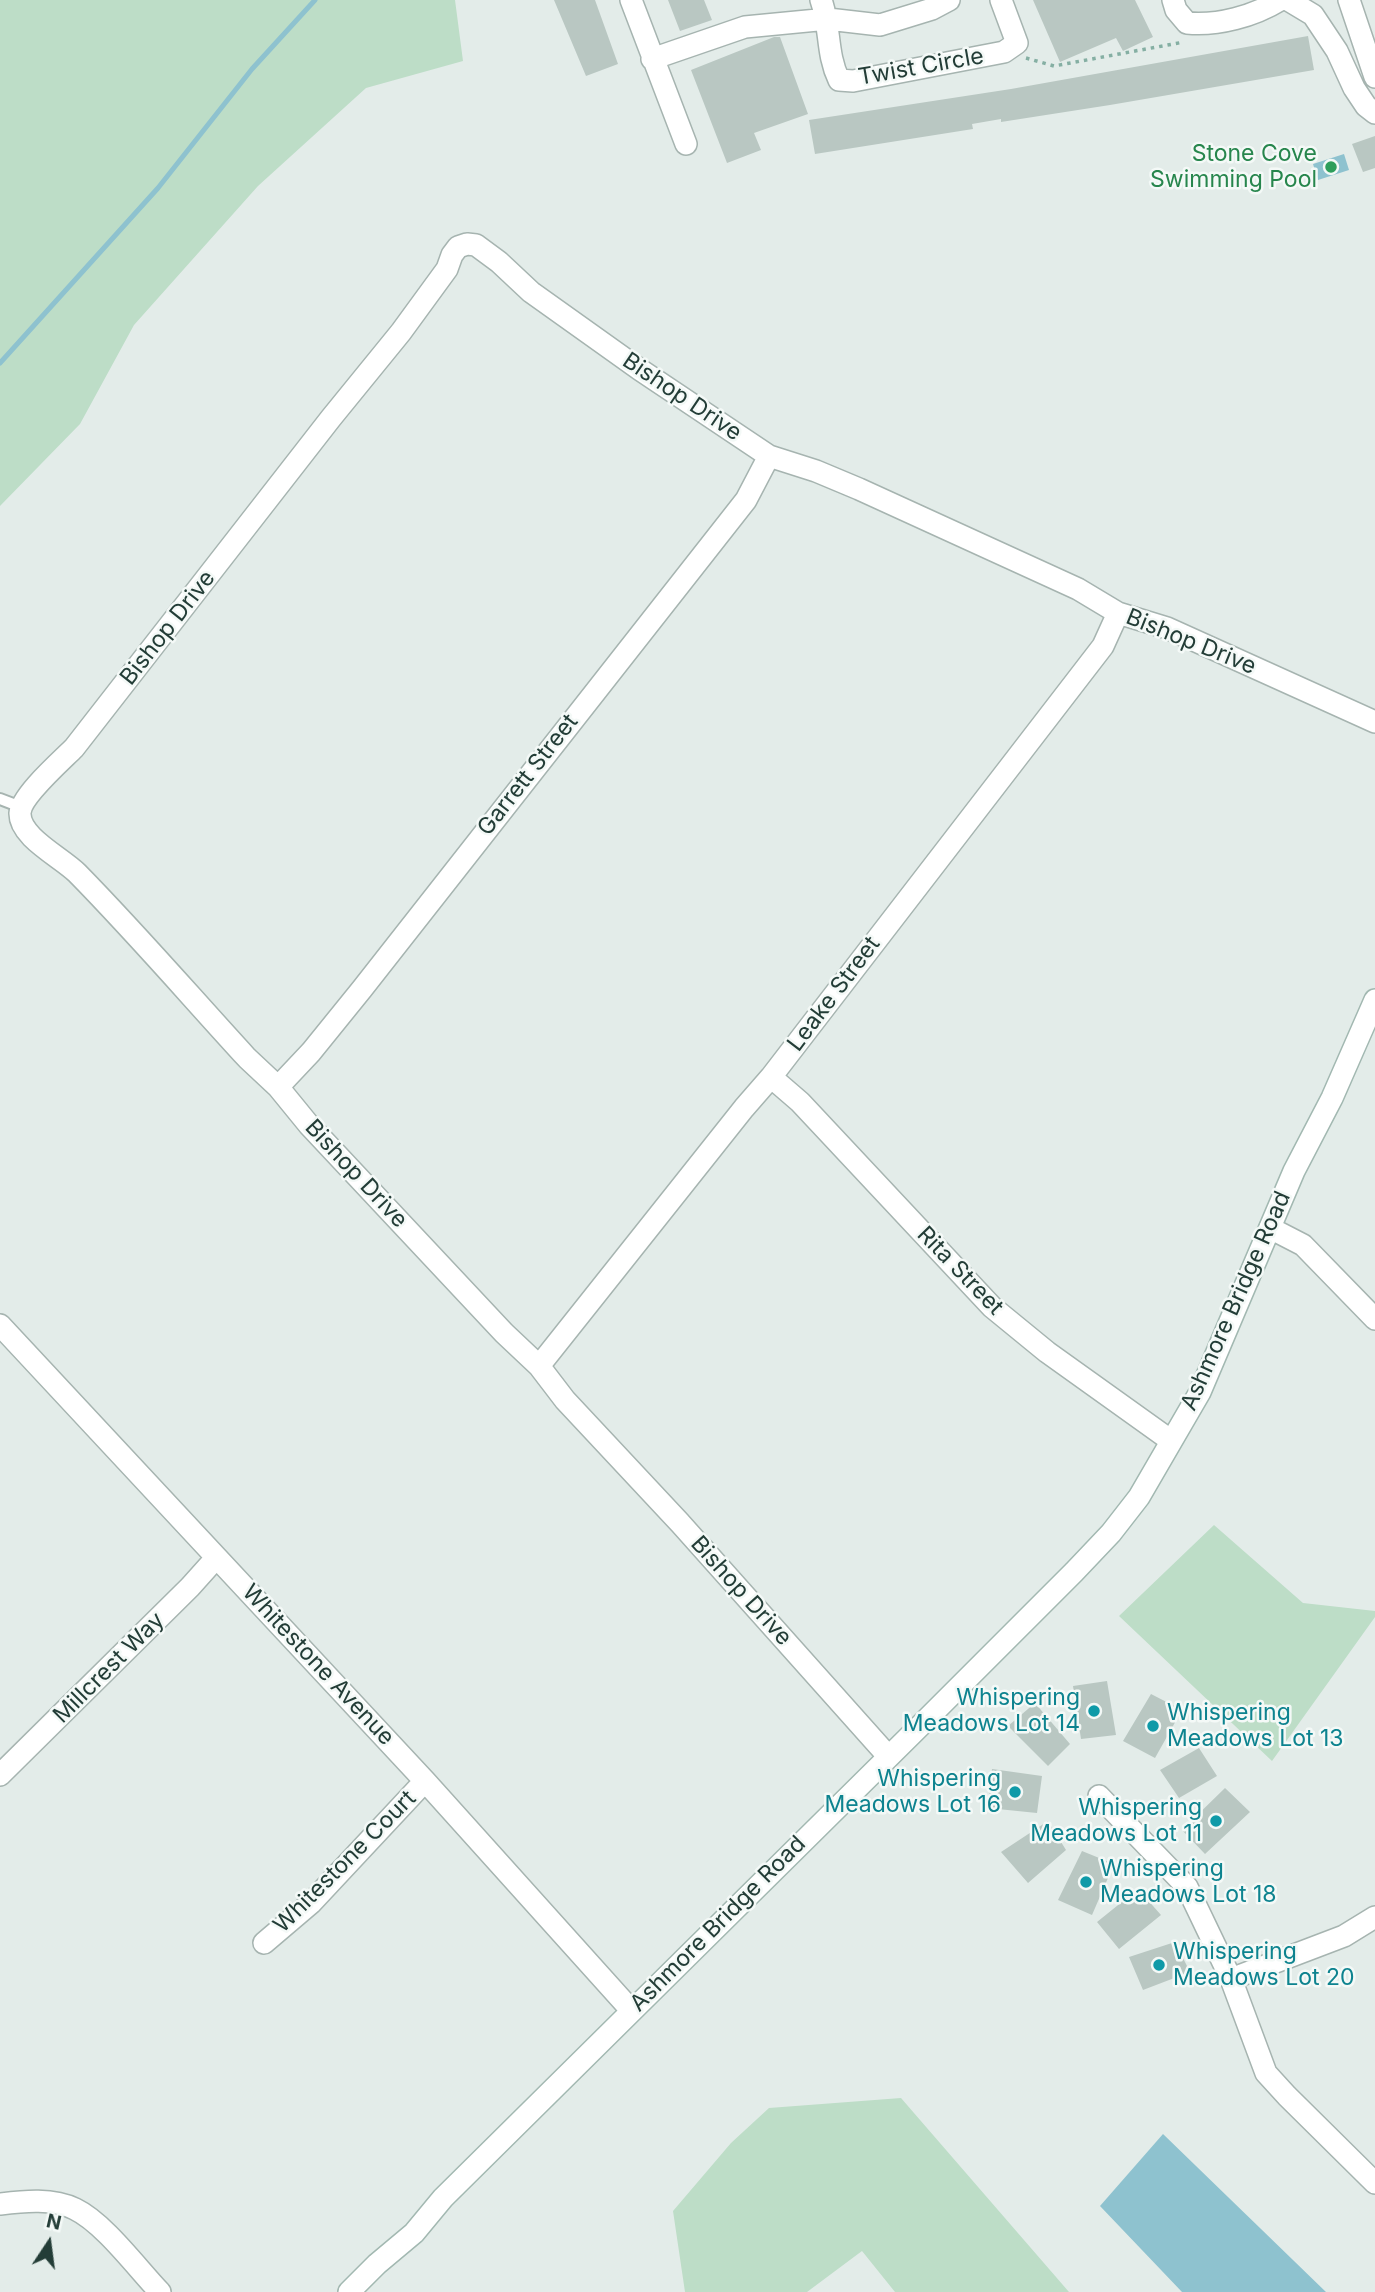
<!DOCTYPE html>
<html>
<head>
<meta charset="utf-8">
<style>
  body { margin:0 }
  #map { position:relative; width:1375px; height:2292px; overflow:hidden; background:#e3ece9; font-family:Inter,sans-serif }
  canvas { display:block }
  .north { position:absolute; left:14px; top:2208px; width:70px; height:70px; -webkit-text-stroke:5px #f4f9f7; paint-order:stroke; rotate:13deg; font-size:19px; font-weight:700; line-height:28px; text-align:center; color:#233d37 }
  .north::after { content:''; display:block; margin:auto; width:24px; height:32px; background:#233d37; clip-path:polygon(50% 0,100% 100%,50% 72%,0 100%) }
</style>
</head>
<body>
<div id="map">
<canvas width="1375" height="2292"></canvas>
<div class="north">N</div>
</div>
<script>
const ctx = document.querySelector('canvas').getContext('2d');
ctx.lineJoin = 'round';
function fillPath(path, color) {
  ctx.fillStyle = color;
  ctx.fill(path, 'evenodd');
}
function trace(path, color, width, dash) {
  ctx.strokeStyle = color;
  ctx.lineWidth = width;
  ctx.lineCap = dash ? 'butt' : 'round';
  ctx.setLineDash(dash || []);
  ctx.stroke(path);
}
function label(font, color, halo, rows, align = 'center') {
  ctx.font = font + ' Inter,sans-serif';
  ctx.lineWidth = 5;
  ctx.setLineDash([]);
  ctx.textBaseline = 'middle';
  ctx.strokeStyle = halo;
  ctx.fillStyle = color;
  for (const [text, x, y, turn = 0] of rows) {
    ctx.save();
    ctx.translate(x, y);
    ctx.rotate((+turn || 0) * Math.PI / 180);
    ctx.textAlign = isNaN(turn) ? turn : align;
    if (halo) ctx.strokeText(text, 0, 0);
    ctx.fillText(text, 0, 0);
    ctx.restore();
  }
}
const green = new Path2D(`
  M0,0h455l8,61 -97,27 -108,98 -124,139 -54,99 -80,82z
  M1214,1525l89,78 72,8v6l-103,144 -153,-145z
  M901,2098l168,194h-174l-33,-41 -55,41h-122l-12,-81 58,-68 38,-35z`);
const water = new Path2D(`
  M1344,154l5,16 -31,10 -5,-16z
  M1163,2134l163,158h-144l-82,-86z`);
const stream = new Path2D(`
  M0,363l158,-175 94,-119 63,-69`);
const building = new Path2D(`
  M554,0h41l23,64 -32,12z
  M668,0h36l8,20 -32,11z
  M1033,0h102l18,37 -30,14 -7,-13 -56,24z
  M1308,36l6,34 -204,35 -109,17v-3l-29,5 1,5 -158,25 -6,-34 202,-31z
  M774,37h6l28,77 -54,19 7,17 -34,13 -36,-93z
  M1375,136v32l-12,4 -11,-28z
  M1107,1681l9,54 -35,4 -8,-53z
  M1151,1694l31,16 -27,48 -32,-17z
  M1035,1703l35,41 -22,22 -40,-40z
  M1199,1748l18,28 -38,22 -19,-28z
  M992,1769l50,7 -5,37 -49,-5z
  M1225,1788l25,24 -45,42 -23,-24z
  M1048,1821l18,29 -38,33 -27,-31z
  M1082,1851l32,13 -22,51 -34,-15z
  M1138,1889l23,26 -42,34 -22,-27z
  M1175,1942l15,30 -47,18 -14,-33z`);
const path = new Path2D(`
  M1026,58l28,8 130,-24`);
const lane = new Path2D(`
  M0,799l21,8`);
const street = new Path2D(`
  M631,0l55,144
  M821,0c10,28 5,53 18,80l14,1 151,-29 13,-9 -16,-43
  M1173,0l3,10 11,13c31,3 67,-7 93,-23
  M1288,0l25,15 24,36 17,37 12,18 9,7
  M1349,0l26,77
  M652,59l93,-32 83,-8 52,6 52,-16 17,-9
  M771,1077l29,25 192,205 55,45 123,88
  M278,1087l33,-35 51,-63 384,-489 23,-44
  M1270,1228l33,17 72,74
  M0,1325l425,456 206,229
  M539,1366l205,-258 27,-31 332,-431 15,-33
  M888,1756l-208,-233 -115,-123 -26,-34 -35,-33 -195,-208 -31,-38 -31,-29c-56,-61 -111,-125 -170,-185 -16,-16 -58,-36 -57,-60 1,-17 41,-52 54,-65l257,-330 70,-86 46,-63 5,-14 6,-8 9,-3 9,1 23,17 32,30 108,77 130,87 47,15 43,18 219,100 40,24 49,15 208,94
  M0,1775l190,-188 26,-29
  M1099,1796l88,91 44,92 35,94 21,23 88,87
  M264,1943l47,-40 114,-122
  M1231,1979l113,-43 31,-19
  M0,2204c24,-3 53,-6 75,5 29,14 62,59 85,83`);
const secondary = new Path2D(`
  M349,2292l28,-28 37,-31 29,-35 480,-475 151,-151 37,-39 28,-36 61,-105 94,-221 38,-73 43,-98`);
const markers = [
  [1331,167,7,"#2e9e5b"],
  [1094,1711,7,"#0f9aa8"],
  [1153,1726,7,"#0f9aa8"],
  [1015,1792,7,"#0f9aa8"],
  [1216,1821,7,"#0f9aa8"],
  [1086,1882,7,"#0f9aa8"],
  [1159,1965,7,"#0f9aa8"]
];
const streetNames = [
  ["Twist Circle",921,67,-10],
  ["Bishop Drive",682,397,34],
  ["Bishop Drive",168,628,-52],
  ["Bishop Drive",1191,642,22],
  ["Garrett Street",528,775,-52],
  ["Leake Street",834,994,-53],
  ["Bishop Drive",356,1174,47],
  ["Rita Street",960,1271,46],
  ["Ashmore Bridge Road",1236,1301,-66],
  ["Bishop Drive",741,1591,48],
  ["Whitestone Avenue",318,1665,47],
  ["Millcrest Way",109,1668,-45],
  ["Whitestone Court",345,1862,-45],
  ["Ashmore Bridge Road",718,1924,-45]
];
const leisureNames = [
  ["Stone Cove",1317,154],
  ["Swimming Pool",1317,180]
];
const cultureNames = [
  ["Whispering",1080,1698],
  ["Meadows Lot 14",1080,1724],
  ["Whispering",1167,1713,"left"],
  ["Meadows Lot 13",1167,1739,"left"],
  ["Whispering",1001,1779],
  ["Meadows Lot 16",1001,1805],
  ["Whispering",1202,1808],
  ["Meadows Lot 11",1202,1834],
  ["Whispering",1100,1869,"left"],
  ["Meadows Lot 18",1100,1895,"left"],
  ["Whispering",1173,1952,"left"],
  ["Meadows Lot 20",1173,1978,"left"]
];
fillPath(green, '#bdddc7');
fillPath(water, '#8ec2cf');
trace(stream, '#8ec2cf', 5);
fillPath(building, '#b9c7c2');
trace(lane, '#a6b4b0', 14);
trace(street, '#a6b4b0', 24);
trace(secondary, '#a2b8b1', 24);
trace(path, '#85afa3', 3.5, [3.5, 5]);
trace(lane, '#fff', 10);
trace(street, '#fff', 21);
trace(secondary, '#fff', 21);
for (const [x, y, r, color] of markers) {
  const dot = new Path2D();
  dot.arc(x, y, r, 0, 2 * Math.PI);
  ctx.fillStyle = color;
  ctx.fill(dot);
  trace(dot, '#f4f9f7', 2.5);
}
label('23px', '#233d37', '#f4f9f7', streetNames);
label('23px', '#27864d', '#f4f9f7', leisureNames, 'right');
label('23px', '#0d838f', '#f4f9f7', cultureNames, 'right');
</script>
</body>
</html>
